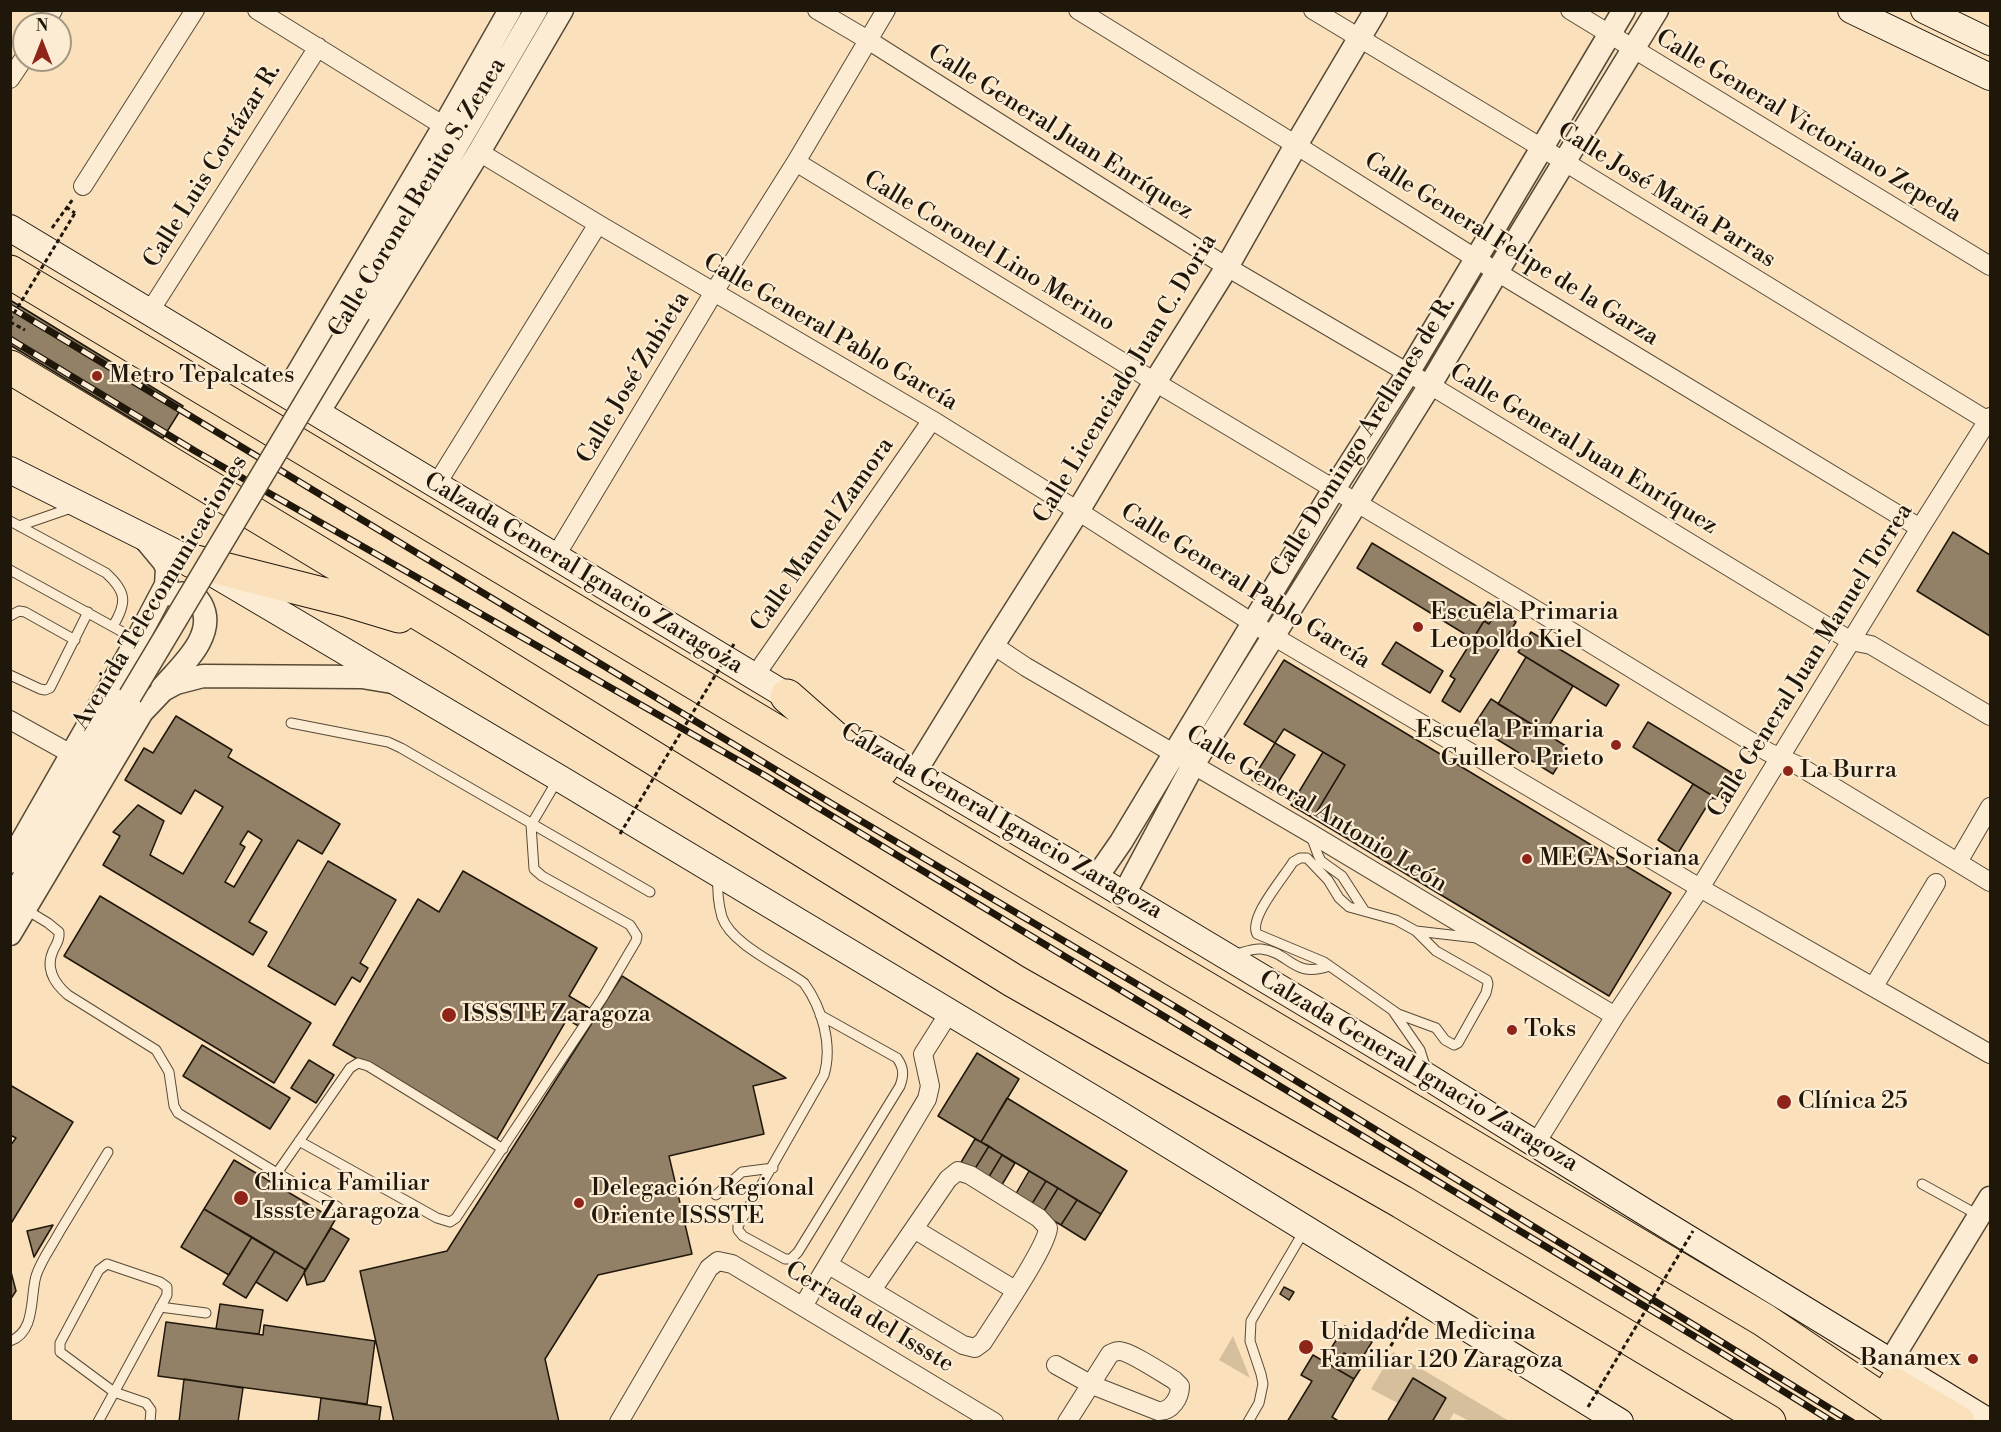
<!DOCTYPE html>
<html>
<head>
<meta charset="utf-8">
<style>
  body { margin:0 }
  #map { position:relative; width:2001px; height:1432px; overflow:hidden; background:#fbe1bb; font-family:"Libre Bodoni",serif }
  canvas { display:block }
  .frame { position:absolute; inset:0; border:12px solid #20170b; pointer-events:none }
  .north { position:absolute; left:12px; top:12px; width:60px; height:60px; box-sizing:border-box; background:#fcecd3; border:2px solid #a49783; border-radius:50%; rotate:0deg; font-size:16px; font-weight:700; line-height:24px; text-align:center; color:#20170b }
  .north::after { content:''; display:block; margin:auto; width:21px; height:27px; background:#8f2418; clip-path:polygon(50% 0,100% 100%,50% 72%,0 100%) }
</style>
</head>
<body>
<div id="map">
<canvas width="2001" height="1432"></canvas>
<div class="frame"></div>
<div class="north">N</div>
</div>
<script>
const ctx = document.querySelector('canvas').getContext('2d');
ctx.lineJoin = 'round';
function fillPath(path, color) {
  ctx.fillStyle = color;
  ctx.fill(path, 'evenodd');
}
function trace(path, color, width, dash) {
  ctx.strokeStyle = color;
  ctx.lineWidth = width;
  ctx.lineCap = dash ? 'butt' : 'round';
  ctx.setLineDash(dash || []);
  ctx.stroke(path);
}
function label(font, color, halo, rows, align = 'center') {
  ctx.font = font + ' "Libre Bodoni",serif';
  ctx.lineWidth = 4.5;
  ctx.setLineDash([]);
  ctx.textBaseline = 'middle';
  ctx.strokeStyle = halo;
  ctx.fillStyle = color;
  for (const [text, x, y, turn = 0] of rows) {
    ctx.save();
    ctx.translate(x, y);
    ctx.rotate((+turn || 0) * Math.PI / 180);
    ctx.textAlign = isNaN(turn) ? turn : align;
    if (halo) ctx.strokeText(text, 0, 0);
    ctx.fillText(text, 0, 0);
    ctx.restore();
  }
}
const green = new Path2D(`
  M1233,1336l17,42 -31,-18z
  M1393,1352l116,69h-40l-15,-8 -5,8h-17l-61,-32z`);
const building = new Path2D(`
  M10,300l173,106 -20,32 -153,-93z
  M1953,532l37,23v81l-73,-45z
  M1372,543l111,67 5,-8 11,6 -2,3 -8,13 -5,-3 -11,18 -116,-71z
  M1497,611l19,11 -56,90 -18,-11 13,-22 -5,-3 34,-55 5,3z
  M1531,632l88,53 -13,21 -88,-54z
  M1396,642l47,29 -13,22 -48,-29z
  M1526,657l47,29 -28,46 -47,-28z
  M1284,660l387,233 -62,103 -296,-178 32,-53 -61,-36 -9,14 -31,-19z
  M1491,699l78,49 -16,26 -79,-49z
  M176,716l56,34 -4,7 112,67 -18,30 -24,-14 -49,82 18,10 -14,23 -150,-90 17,-29 -7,-4 25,-27 26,16 -14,34 33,19 40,-67 -28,-17 -14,24 -56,-34 19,-32 9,5zM248,831l14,9 -28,47 -9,-5 20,-35 -5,-3z
  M1648,722l84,51 -16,25 -83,-51z
  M1275,743l20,12 -23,37 -20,-12z
  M1323,752l22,13 -32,53 -22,-13z
  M1693,784l20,12 -35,57 -20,-13z
  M328,861l68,39 -36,63 8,5 -8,14 -8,-5 -17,28 -67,-39z
  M463,871l134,77 -28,48 22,13 -11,18 -13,-8 -70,120 -164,-94 85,-146 21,13z
  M100,896l211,127 -37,60 -210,-127z
  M622,976l164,102 -33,8 11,48 -95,22 23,98 -94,21 -53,84 14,63h-165l-34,-151 87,-20z
  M202,1045l88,53 -20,31 -87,-53z
  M977,1053l42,26 -38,63 -43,-26z
  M309,1060l25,15 -18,28 -25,-15z
  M10,1085l63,37 -63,103v-79l6,-8 -6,-3z
  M1007,1098l120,73 -26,43 -120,-72z
  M975,1139l14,7 -16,26 -13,-8z
  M989,1146l13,9 -15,25 -14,-8z
  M1002,1155l13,8 -15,25 -13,-8z
  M234,1160l101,60 -29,50 -102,-61z
  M1029,1171l17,10 -16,26 -16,-10z
  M1046,1181l12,7 -16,26 -12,-7z
  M1058,1188l19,12 -16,25 -19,-11z
  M1077,1200l24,14 -16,26 -24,-15z
  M204,1209l48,28 -23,38 -48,-28z
  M53,1225l-19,32 -7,-26z
  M331,1228l18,11 -25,42 -17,4 -3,-13z
  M252,1237l23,14 -29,47 -23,-14z
  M275,1251l31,19 -19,31 -31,-19z
  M10,1268l6,23 -6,9z
  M1284,1287l10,5 -5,8 -9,-6z
  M220,1304l43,6 -4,24 -43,-5z
  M166,1322l97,13 1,-10 111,16 -8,63 -209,-28z
  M1345,1326l27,16 -15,24 -27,-16z
  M1344,1353l19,12 -9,14 -19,-11z
  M1313,1355l41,24 -22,38 8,5h-53l25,-41 -11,-6z
  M1413,1378l33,20 -14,24h-45z
  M184,1379l59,9 -5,34h-59z
  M321,1398l60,9 -2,15h-61z`);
const path = new Path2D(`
  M66,207l9,6
  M52,228l21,-29
  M10,322l15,8
  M1383,1359l25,-42`);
const service = new Path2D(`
  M10,521l96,52c21,19 21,30 7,53
  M19,526l55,-19
  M10,570l127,70
  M10,616l9,-5 6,1 50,28
  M10,675l30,14 5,1 5,-2 38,-76
  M291,723l97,19 13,6 249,144
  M1311,836l7,19 3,6 21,15 22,34
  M1300,858h7l21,22 11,18 10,9 47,13 20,11 20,20 51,29 1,4 -2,9 -28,50 -4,2 -9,-5 -9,-12 -38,-14 -74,-52 -67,-28c-9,-16 27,-57 36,-72z
  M718,875c-1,15 0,28 4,42 9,27 59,49 82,66 18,25 29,62 20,92l-86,151v4l5,6 42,23h6l7,-7 102,-166c4,-11 4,-18 -3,-28l-77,-43
  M25,909l23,14 11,9c1,9 -3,12 -6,19 -8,18 2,33 15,44l88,55 13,22 5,34 4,7 99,60 61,34
  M1416,931l61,7
  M1233,955c9,-2 19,-7 28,-6 29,3 32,30 68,17
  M1393,1011l27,39 6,19
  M299,1141l138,77 13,4 6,-4 147,-221 33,-56 1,-5 -7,-11 -88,-49 -8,-7 -3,-44 27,-46
  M277,1173l73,-105 8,-5 10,3 135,83
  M1922,1184l58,32
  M716,1195l26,-23 31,-4
  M160,1307l46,6
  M10,1341c26,-9 20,-44 26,-65 5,-16 16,-30 24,-45 16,-26 32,-53 48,-79
  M98,1422l69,-127v-8l-7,-5 -53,-18 -8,6 -39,73v9l54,40 32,11 5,7 -1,12
  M1248,1422l11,-19 4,-19 -2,-10 -11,-33 1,-20 53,-90`);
const minor = new Path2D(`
  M257,10l187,116
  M817,10l51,30 359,227 181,106 22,12 421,256 20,4 119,71
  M1078,10l218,135 201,127 423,256
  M1313,10l229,138 446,273 2,5
  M1570,10l420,256
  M45,24l8,-14
  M10,79l14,-21
  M479,152l119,72 334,196 146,91 195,125 427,252 290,166
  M796,162l359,220 386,231 227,139 31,14 191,116
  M83,186l112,-176
  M150,311l168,-264
  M436,485l162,-261
  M555,557l159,-265 82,-130 90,-152
  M993,645l33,22 284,166 305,183
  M754,677l178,-257
  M10,720l63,35
  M1958,862l32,-55
  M1874,986l62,-103
  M1536,1143l79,-127 85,-128 220,-360 70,-111
  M914,1229l101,61
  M829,1265l134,80 12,3 8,-6c13,-21 64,-95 65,-114l-9,-10 -69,-43 -12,-4 -10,8 -76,111
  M803,1306l124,-207 3,-13 -7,-32 26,-41
  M1056,1365l36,20 66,26c13,1 22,-13 22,-25l-6,-6c-10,-6 -45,-29 -55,-29 -4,0 -5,1 -9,3l-43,68
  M619,1422l90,-154 9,-7 14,3 262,158`);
const tertiary = new Path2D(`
  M359,313l177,-303
  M286,393l158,-267 66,-116
  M318,413l161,-261 83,-142
  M162,688c18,-21 56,-53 39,-84 -6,-11 -18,-12 -29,-9
  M915,772l78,-127 85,-134 77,-129 72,-115 69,-122 80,-135
  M10,862l127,-222 29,-55 1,-16 -3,-7 -20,-24
  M1096,878l25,-36 213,-353 74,-116 216,-363
  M1124,894l69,-129 237,-380 67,-113 160,-262
  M10,901l120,-205
  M10,934l132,-222 21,-22 13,-7 27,-7 159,1 30,5
  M1890,1362l100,-164`);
const secondary = new Path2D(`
  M1851,10l139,67
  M1924,10l66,32
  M10,228l792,477
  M10,470l182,91 367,217 555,333 506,311
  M867,744l229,134 332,199 225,140 336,205`);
const motorway = new Path2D(`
  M10,272l1012,607 742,441 151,102
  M10,367l440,265 564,349 388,221 367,220
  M192,561l154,39 53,16
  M787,696l59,52 36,21
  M1895,1385l63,37`);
const rail = new Path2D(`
  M10,307l824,498 345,204 673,413
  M10,339l185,112 569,324 940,567 129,80`);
const pathBridge = new Path2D(`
  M10,320l65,-107
  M620,834l114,-190
  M1588,1407l105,-176`);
const tertiaryBridge = new Path2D(`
  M130,696l229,-383`);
const markers = [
  [97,376,6,"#8f2418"],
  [1418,627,6,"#8f2418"],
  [1616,745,6,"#8f2418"],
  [1788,771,6,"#8f2418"],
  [1527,859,6,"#8f2418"],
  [449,1015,8,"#8f2418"],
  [1512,1030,6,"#8f2418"],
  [1784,1102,8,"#8f2418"],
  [241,1198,8,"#8f2418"],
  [579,1203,6,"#8f2418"],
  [1306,1347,8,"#8f2418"],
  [1973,1359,6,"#8f2418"]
];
const streetNames = [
  ["Calle General Victoriano Zepeda",1808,127,31],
  ["Calle General Juan Enríquez",1060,133,32],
  ["Calle Luis Cortázar R.",213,166,-58],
  ["Calle José María Parras",1666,196,32],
  ["Calle Coronel Benito S. Zenea",418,198,-59],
  ["Calle General Felipe de la Garza",1511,250,32],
  ["Calle Coronel Lino Merino",989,252,31],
  ["Calle General Pablo García",830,333,30],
  ["Calle José Zubieta",634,378,-59],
  ["Calle Licenciado Juan C. Doria",1126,379,-59],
  ["Calle Domingo Arellanes de R.",1364,437,-58],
  ["Calle General Juan Enríquez",1583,450,31],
  ["Calle Manuel Zamora",823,535,-55],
  ["Calzada General Ignacio Zaragoza",583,574,31],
  ["Calle General Pablo García",1245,587,32],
  ["Avenida Telecomunicaciones",161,593,-59],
  ["Calle General Juan Manuel Torrea",1811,661,-58],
  ["Calle General Antonio León",1316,810,31],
  ["Calzada General Ignacio Zaragoza",1001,822,30],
  ["Calzada General Ignacio Zaragoza",1418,1072,31],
  ["Cerrada del Issste",869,1318,31]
];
const poiNames = [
  ["Metro Tepalcates",109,376],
  ["Escuela Primaria",1430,613],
  ["Leopoldo Kiel",1430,641],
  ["Escuela Primaria",1604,731,"right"],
  ["Guillero Prieto",1604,759,"right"],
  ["La Burra",1800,771],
  ["MEGA Soriana",1539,859],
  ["ISSSTE Zaragoza",462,1015],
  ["Toks",1524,1030],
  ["Clínica 25",1798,1102],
  ["Clinica Familiar",254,1184],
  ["Issste Zaragoza",254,1212],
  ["Delegación Regional",591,1189],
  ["Oriente ISSSTE",591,1217],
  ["Unidad de Medicina",1320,1333],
  ["Familiar 120 Zaragoza",1320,1361],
  ["Banamex",1961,1359,"right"]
];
fillPath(green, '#d6bf9d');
fillPath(building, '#928067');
trace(building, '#20170b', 1.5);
trace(service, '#574a37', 11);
trace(minor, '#574a37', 20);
trace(tertiary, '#574a37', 25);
trace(secondary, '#20170b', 28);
trace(motorway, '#20170b', 35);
trace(path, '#20170b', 3, [4.5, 3]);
trace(service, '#fcecd3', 9);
trace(minor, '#fcecd3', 18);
trace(tertiary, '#fcecd3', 22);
trace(secondary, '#fcecd3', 26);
trace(motorway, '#fbe1bb', 33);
trace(rail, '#20170b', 7);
trace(rail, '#fcecd3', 4.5, [14]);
trace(tertiaryBridge, '#574a37', 25, []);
trace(pathBridge, '#20170b', 3, [4.5, 3]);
trace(tertiaryBridge, '#fcecd3', 22);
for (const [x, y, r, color] of markers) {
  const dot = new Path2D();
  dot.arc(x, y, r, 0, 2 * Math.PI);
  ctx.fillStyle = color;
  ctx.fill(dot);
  trace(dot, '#fcecd3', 2);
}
label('24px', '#20170b', '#fcecd3', streetNames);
label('24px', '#20170b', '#fcecd3', poiNames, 'left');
</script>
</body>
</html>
